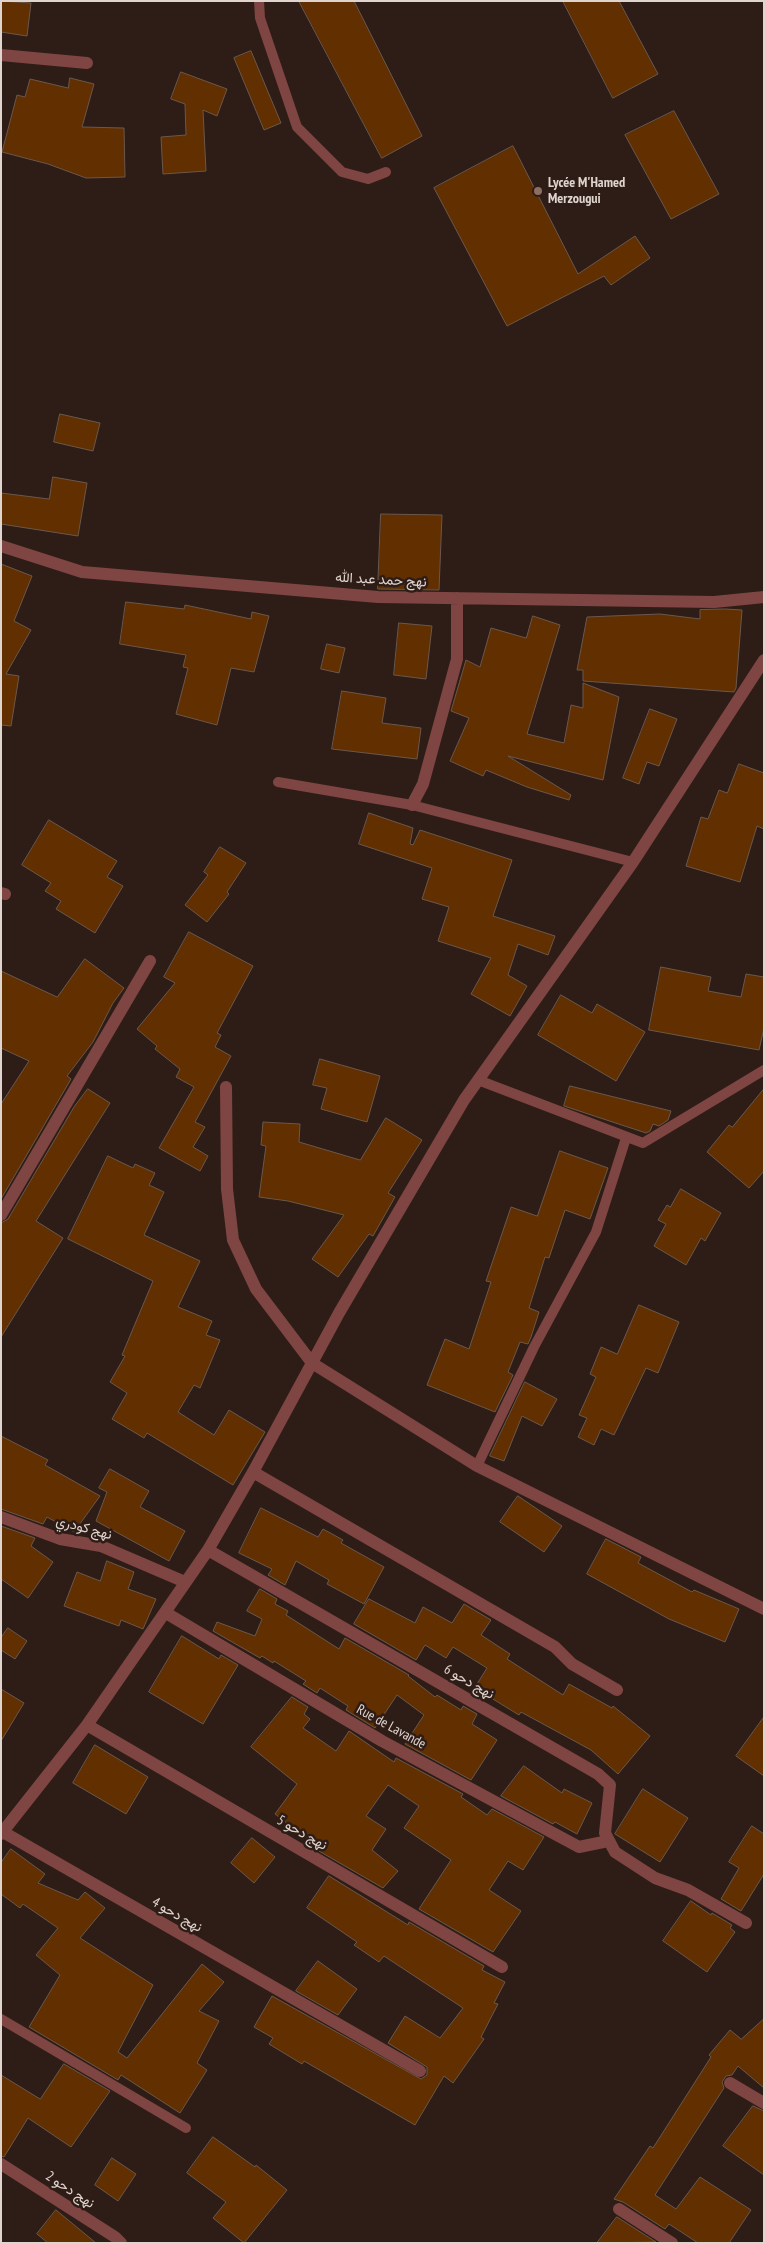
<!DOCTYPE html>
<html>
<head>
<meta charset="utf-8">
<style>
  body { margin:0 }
  #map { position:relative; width:765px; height:2244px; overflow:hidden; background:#2e1d16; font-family:"PT Sans Narrow",sans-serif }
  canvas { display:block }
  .frame { position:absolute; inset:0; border:2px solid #e0d4cf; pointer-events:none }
</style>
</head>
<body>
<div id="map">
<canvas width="765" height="2244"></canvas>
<div class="frame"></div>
</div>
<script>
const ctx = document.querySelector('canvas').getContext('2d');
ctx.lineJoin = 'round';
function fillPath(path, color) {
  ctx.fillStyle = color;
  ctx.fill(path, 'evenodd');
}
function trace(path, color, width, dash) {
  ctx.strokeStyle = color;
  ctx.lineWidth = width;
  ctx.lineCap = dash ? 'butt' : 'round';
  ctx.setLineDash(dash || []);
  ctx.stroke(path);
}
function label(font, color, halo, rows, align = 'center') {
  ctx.font = font + ' "PT Sans Narrow",Vazirmatn,sans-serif';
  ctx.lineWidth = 5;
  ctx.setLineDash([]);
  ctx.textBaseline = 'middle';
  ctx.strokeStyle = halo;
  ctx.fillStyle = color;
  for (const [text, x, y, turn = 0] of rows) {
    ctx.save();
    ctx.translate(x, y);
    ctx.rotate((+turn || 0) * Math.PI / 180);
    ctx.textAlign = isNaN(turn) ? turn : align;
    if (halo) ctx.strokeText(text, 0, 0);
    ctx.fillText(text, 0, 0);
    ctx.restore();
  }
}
const building = new Path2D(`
  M1,1l30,2 -4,33 -26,-4z
  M299,1h55l68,135 -40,22z
  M563,1h56l39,73 -45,24z
  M251,51l30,72 -17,7 -30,-72z
  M181,72l46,17 -10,27 -14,-6 3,61 -43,3 -2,-37 25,-2 -1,-31 -14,-5z
  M70,78l24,6 -12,43 42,1 1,49 -39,1 -38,-14 -46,-12 15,-57 8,2 5,-18 38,9z
  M674,111l45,83 -48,25 -46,-84z
  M513,146l65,128 57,-38 15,22 -39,27 -7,-9 -97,50 -73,-138z
  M60,414l40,9 -7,28 -39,-9z
  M53,477l34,6 -9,53 -77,-12v-31l48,6z
  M381,514l61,1 -3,75 -61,-1z
  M1,564l31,12 -18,45 17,9 -25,44 13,2 -8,50 -10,-1z
  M126,602l58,7 1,-4 66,14 1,-7 17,4 -15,56 -23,-4 -14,57 -41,-11 12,-46 -5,-1 3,-12 -66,-11z
  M725,609l17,1 -6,78 -2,4 -151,-11v-11h-6l10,-53 73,-3 40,5v-9z
  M533,616l27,9 -33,109 37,9 7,-38 12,3v-25l36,14 -16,83 -95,-24 63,39 -2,5 -42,-13 -41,-17 -3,6 -33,-15 19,-43 -18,-7 15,-51 14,7 11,-39 35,10z
  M399,623l33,3 -6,53 -32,-4z
  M327,644l18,4 -6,25 -18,-4z
  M342,691l44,7 -4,25 39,5 -4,31 -85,-10z
  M650,709l27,10 -18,47 -12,-4 -8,22 -16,-6z
  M739,764l25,9v56l-7,-3 -17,56 -54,-16 15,-49 7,2 11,-29 8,3z
  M369,813l44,15 -3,16 3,1 7,-15 92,30 -19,56 62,20 -7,19 -30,-11 -10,31 19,11 -17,30 -39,-22 20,-36 -53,-17 11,-34 -27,-8 10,-31 -73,-24z
  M49,820l68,41 -10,16 16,9 -28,47 -39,-24 5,-8 -16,-10 6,-8 -29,-18z
  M220,847l26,16 -19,29 2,2 -22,28 -22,-17 23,-30 -4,-3z
  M189,932l64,34 -36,67 4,2 -6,12 16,9 -36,66 10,5 -12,20 15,9 -8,15 -41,-23 35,-61 -18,-10 4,-8 -25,-20 2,-3 -20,-17 38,-46 -11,-6z
  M85,959l39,29 -11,15 -20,39 -26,34 4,3 -70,120v-95l28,-43 -28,-13v-77l56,26z
  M661,967l50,10 -3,14 33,6 5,-23 18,3v51l-5,22 -110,-20z
  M561,995l31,18 5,-9 48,28 -29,49 -78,-46z
  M320,1059l60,17 -13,46 -46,-13 6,-21 -14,-3z
  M570,1086l44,11 57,14 -3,9 -9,6 -6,-2 -3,7 -4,2 -82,-27z
  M88,1089l22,14 -74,118 27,17 -62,99v-114l7,-4 66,-112z
  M764,1089v82l-15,17 -42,-36 22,-27 3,2z
  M386,1118l36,22 -34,53 7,4 -22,39 -4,-2 -31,43 -26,-18 32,-44 -56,-14 -29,-4 7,-51 -5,-1 2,-23 37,2 -1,18 61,18z
  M560,1151l48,17 -18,51 -25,-9 -16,48 -4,-1 -16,51 10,4 -8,25 -3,7 -8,-2 -12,30 5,3 -18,37 -68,-27 18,-46 24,10 22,-67 -5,-1 25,-74 26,9z
  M108,1156l25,12 2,-4 20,9 -6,12 15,7 -20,43 56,26 -22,46 34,14 -6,14 14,5 -20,48 -6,-3 -16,27 36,23 15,-25 36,22 -32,53 -86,-52 -3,5 -32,-19 15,-26 -17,-11 15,-26 -3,-1 31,-74 -85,-42z
  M681,1189l40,24 -16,28 -4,-3 -15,27 -32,-19 12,-22 -8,-4 9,-15 3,2z
  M639,1305l40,17 -21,51 -12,-5 -32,67 -13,-6 -7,16 -16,-8 9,-19 -8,-3 17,-38 -6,-3 11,-27 16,7z
  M525,1382l32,17 -15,27 -20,-10 -18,45 -14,-5z
  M1,1436l47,24 -3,5 55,31 -26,36 -27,-15 -4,7 -42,-15z
  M110,1469l39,22 -9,16 45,24 -16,30 -73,-40 11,-29 -8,-4z
  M518,1496l44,30 -18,26 -44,-30z
  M261,1508l57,29 5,-8 20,11 -2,3 43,24 -20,37 -37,-20 2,-4 -33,-19 -11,24 -17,-10 4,-6 -33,-16z
  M1,1526l34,12 -4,8 22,16 -25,36 -27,-19z
  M606,1539l35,18 -3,6 54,29 2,-2 45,19 -14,33 -56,-23 -82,-45z
  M107,1561l27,11 -6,17 28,10 -13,30 -22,-9 -2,6 -55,-20 13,-34 23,9z
  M260,1589l17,10 -2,5 13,7 -2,4 53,34 6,-11 64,37 -1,1 27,21 2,-2 24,15 2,-4 14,8 -5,10 25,16 -26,40 -66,-36 19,-29 -27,-20 -22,33 -29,-18 2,-4 -28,-18 -3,5 -14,-9 3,-3 -32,-20 -1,2 -11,-7 -2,2 -47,-27 4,-9 38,14 7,-17 -15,-8z
  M369,1599l46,24 8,-16 29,16 12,-19 27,16 -10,15 29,19 -3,5 56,36 6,-11 43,24 1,-2 37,30 -32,38 -27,-24 -70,-38 -2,3 -31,-19 -2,4 -14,-8 15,-24 -34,-21 -7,11 -21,-13 -9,15 -62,-36z
  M8,1628l19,13 -12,18 -14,-9v-12z
  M182,1636l37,23 2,-4 17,10 -35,59 -54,-32z
  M1,1689l23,14 -23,38z
  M292,1697l16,10 -4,7 6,5 -7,9 33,23 13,-20 45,31 2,-4 67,36 -2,3 26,18 5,-6 52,28 -21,33 -15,-9 -19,29 32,21 -28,41 -74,-43 32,-49 -47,-32 15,-22 -31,-21 -22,31 20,13 -14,21 26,21 -15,17 -71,-41 2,-3 -39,-30 22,-30 -46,-37z
  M764,1717v59l-28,-20z
  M95,1745l53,32 -22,37 -53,-31z
  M524,1766l38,27 2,-4 28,14 -15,31 -22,-12 -2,2 -52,-28z
  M643,1789l45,29 -28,44 -45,-28z
  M752,1826l12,8v40l-23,37 -20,-12 18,-31 -10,-6z
  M252,1838l23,19 -21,26 -23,-20z
  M11,1849l34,25 -7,9 40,17 7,-8 20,16 -25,30 73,47 -35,67 9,6 75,-94 22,18 -25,29 20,10 -22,42 10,7 -27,43 -59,-38 -3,5 -89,-53 31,-52 -24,-20 22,-27 -35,-24 -3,4 -19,-14v-31z
  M329,1876l79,49 1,-3 75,44 -2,4 23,12 -11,21 4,1 -17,33 3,2 -31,44 -9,-7 -29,49 -111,-64 -2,3 -33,-20 4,-6 -19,-11 18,-31 149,83 6,-4v-8l-39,-24 17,-27 35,22 23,-30 -79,-52 -5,6 -25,-17 3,-3 -50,-34z
  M691,1901l20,14 1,-2 20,12 -2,3 5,4 -28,40 -44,-31z
  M318,1961l39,28 -19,26 -42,-24z
  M764,2019v69l-26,-22 -6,9 -6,1 -4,6 2,6 -69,107 21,14 24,-32 51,33 -22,33h-31l-29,-19 -4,5 -42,-27 -9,-3 36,-53 3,2 58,-91 -2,-2 21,-25 11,9z
  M64,2064l46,27 -39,56 -43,-29 -24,39 -3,-1v-81l39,24z
  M753,2106l11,5v64l-41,-29z
  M213,2137l42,30 1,-2 31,25 -43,53 -31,-25 13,-16 -39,-29z
  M112,2158l24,16 -18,27 -23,-16z
  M56,2210l40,33h-48l-11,-9z
  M617,2217l39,25 -59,1z`);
const service = new Path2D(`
  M259,1l1,17 37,109 45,45 26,7 18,-7
  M278,782l134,23 221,57
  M478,1080l165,63 121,-73
  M477,1466l57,-119 62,-115 30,-94
  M1,2019l185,109`);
const minor = new Path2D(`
  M1,55l86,8
  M1,546l81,26 296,25 336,5 50,-5
  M412,805l11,-21 34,-125v-61
  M1,893l4,1
  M226,1087l1,102 6,51 23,49 56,74 165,103 287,143
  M1,1215l149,-254
  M253,1472l302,175 17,17 45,26
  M1,1517l59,22 41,7 84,36
  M208,1550l390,224 12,11 -5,48 10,19 40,26 33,12 58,33
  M166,1613l216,128 197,106 29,-6
  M87,1725l415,242
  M3,1832l417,239
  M1,1834l86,-109 121,-175 45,-78 86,-159 125,-213 169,-238 131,-202
  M730,2083l34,20
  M1,2164l114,73 6,6
  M619,2209l53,34`);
const markers = [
  [538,191,5,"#8d6e63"]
];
const poiNames = [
  ["Lycée M'Hamed",548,183],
  ["Merzougui",548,199]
];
const streetNames = [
  ["نهج حمد عبد الله",381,580,3],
  ["نهج كودري",84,1528,15],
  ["نهج دحو 6",469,1682,30],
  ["Rue de Lavande",391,1727,29],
  ["نهج دحو 5",302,1833,30],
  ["نهج دحو 4",177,1915,30],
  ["نهج دحو 2",70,2190,33]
];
fillPath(building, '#612f00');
trace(building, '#6b584c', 1);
trace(service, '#7e4543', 10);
trace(minor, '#7e4543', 12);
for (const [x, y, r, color] of markers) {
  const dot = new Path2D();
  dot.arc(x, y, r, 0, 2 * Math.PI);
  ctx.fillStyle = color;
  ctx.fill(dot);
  trace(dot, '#2e1d16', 2);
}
label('bold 14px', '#e0d4cf', '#2e1d16', poiNames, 'left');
label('14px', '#e0d4cf', '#2e1d16', streetNames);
</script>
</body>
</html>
